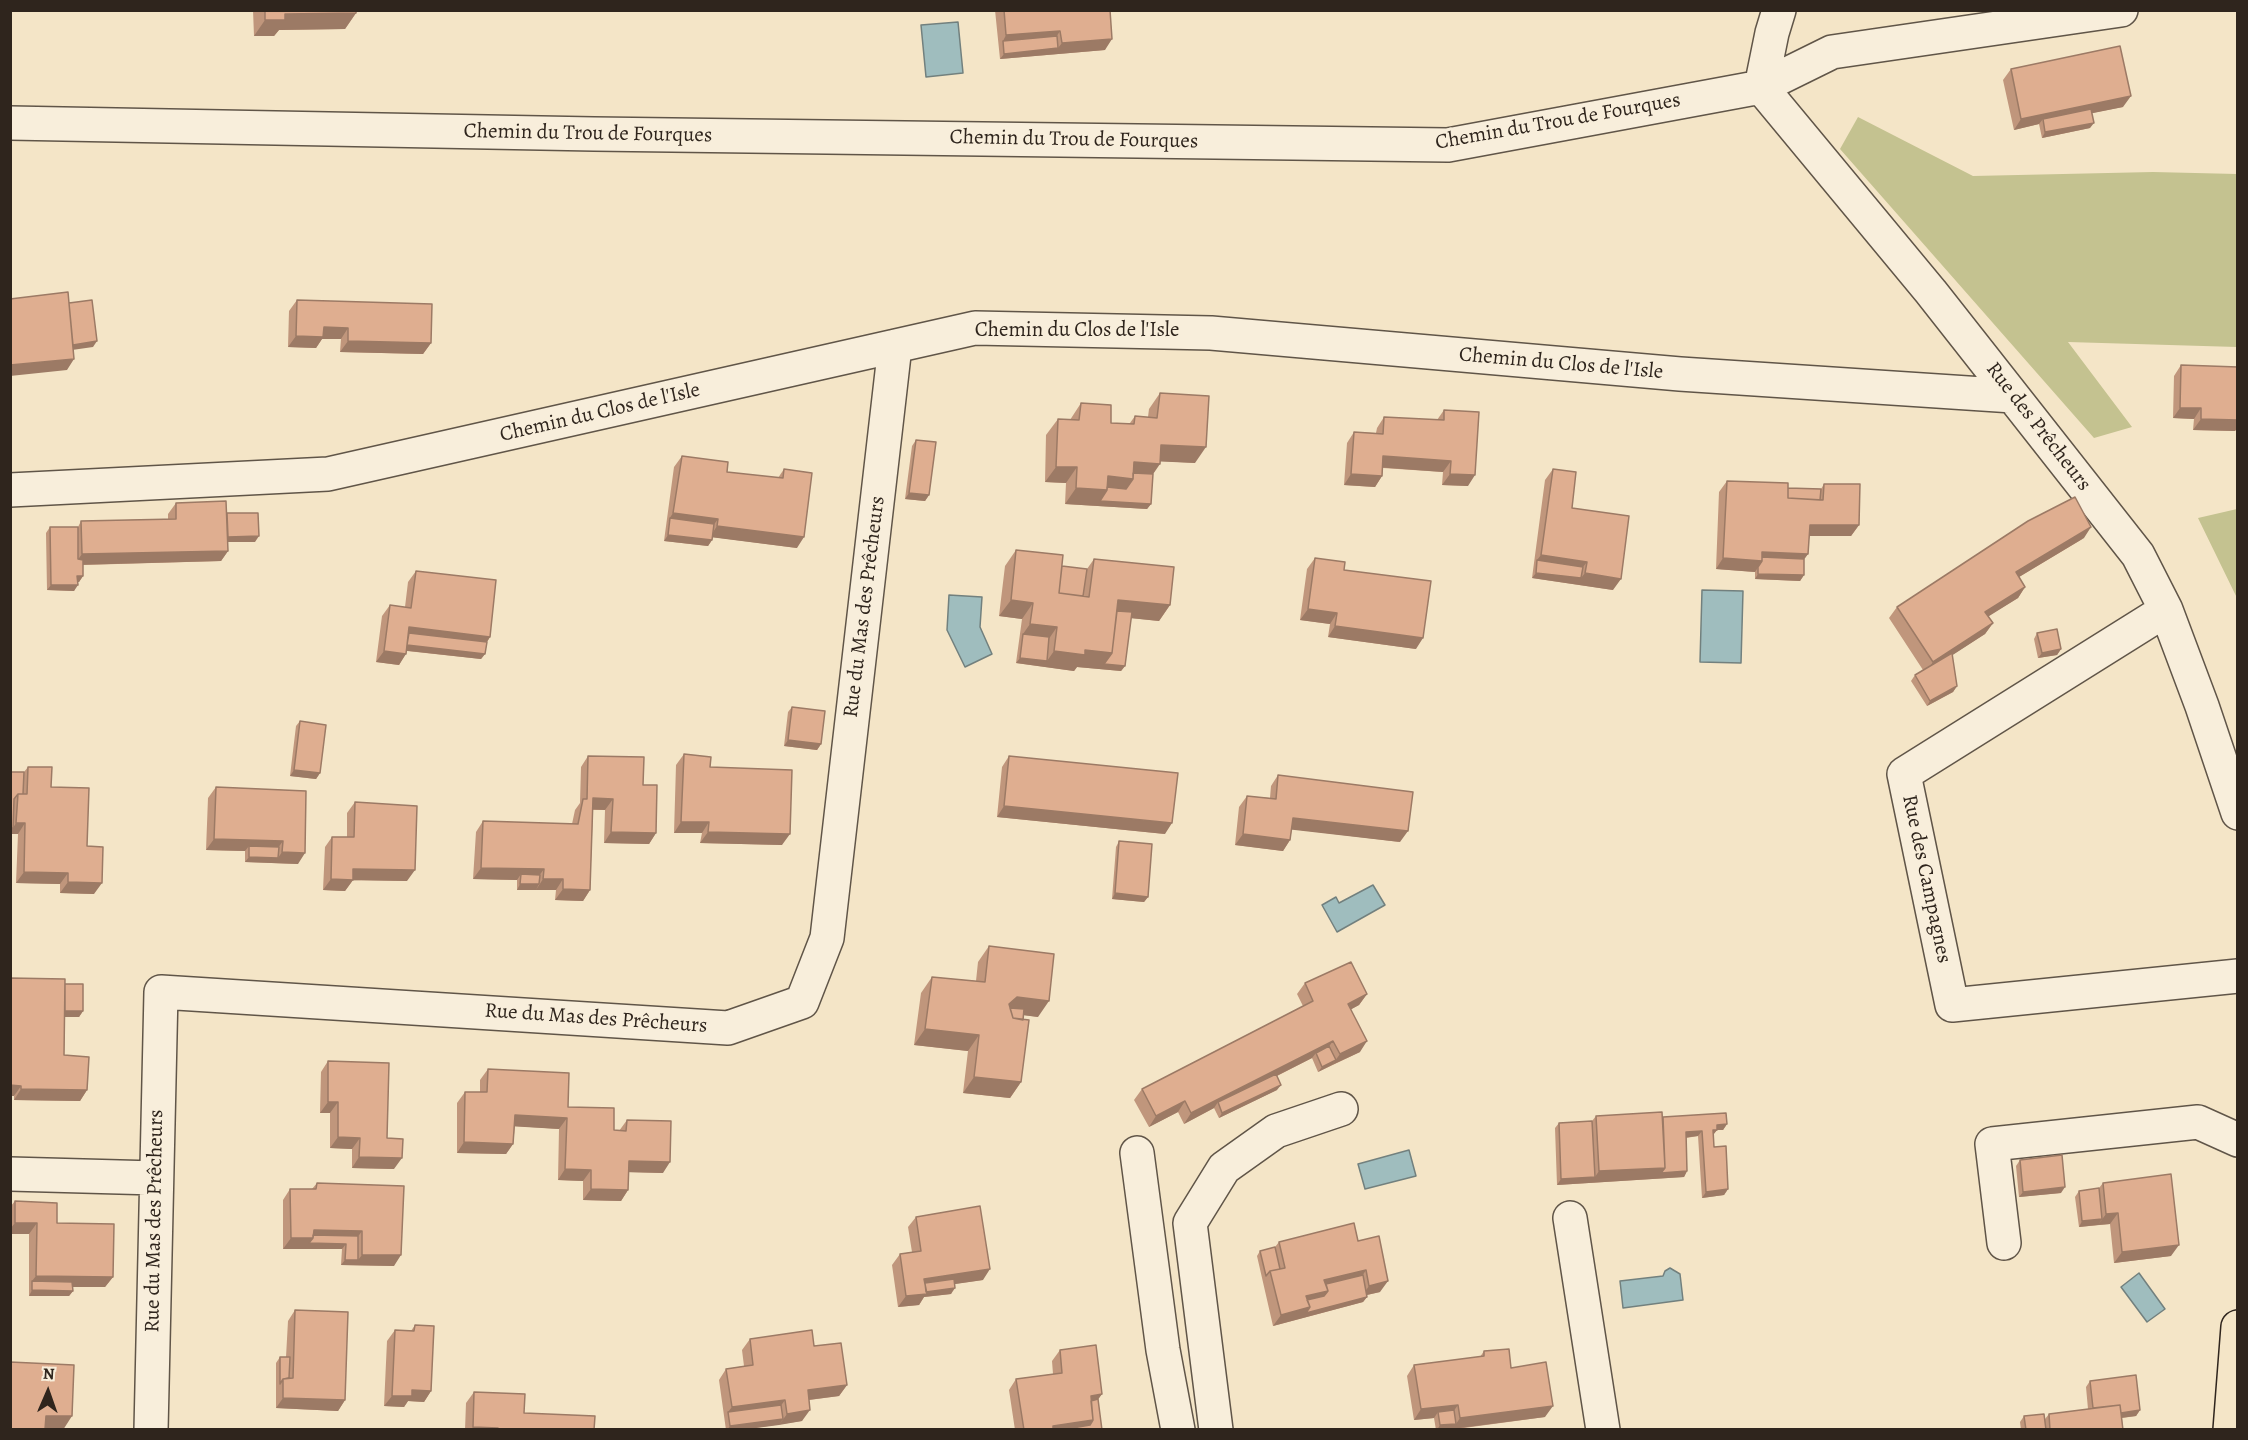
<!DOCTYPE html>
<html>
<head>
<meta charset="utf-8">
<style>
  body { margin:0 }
  #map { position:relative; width:2248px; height:1440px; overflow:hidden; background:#f4e5c7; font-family:Alegreya,serif }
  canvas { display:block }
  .frame { position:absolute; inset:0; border:12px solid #2f251d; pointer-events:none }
  .north { position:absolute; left:18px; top:1362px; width:60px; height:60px; -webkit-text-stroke:4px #f8eedb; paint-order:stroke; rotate:2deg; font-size:16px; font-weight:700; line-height:24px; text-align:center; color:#2f251d }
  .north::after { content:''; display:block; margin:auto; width:21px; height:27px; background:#2f251d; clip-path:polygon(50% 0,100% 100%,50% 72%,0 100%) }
</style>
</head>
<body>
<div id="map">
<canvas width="2248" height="1440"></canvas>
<div class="frame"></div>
<div class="north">N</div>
</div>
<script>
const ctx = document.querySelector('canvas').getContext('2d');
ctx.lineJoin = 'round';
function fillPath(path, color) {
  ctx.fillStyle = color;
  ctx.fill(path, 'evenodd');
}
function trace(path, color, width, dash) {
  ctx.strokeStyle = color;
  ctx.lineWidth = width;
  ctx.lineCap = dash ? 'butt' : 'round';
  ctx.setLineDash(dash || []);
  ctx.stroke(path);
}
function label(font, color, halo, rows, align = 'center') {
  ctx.font = font + ' Alegreya,serif';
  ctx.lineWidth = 6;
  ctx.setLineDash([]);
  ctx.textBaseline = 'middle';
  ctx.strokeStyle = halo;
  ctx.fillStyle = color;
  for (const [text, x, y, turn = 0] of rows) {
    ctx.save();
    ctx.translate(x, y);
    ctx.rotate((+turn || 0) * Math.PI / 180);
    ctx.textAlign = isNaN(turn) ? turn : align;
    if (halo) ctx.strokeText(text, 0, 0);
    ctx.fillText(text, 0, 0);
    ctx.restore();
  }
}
const green = new Path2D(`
  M1858,117l115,59 180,-4 84,2v173l-169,-5 64,85 -38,11 -254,-289z
  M2237,509h1l-1,89 -39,-80z`);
const water = new Path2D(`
  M958,22l5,51 -37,4 -5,-52z
  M1702,590l41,1 -2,72 -41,-1z
  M949,595l33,2 -2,30 12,27 -27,13 -18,-37z
  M1373,885l12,20 -48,27 -15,-27 14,-8 3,6z
  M1409,1150l7,26 -51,13 -7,-25z
  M1670,1268l10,6 3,26 -60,8 -3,-27 43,-5 2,-5z
  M2139,1273l26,36 -18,13 -26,-35z`);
const minor = new Path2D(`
  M1779,10l-7,23 -11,54 170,205 207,263 28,55 36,96 36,107
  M10,123l584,11 854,11 313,-58 71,-35 289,-42
  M10,490l318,-16 647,-146 236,5 469,41 333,22
  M2166,610l-262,164 48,231 286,-29
  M1137,1153l26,197 15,80
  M10,1174l146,4
  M1570,1218l33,212
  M2004,1243l-12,-99 206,-22 40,18
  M151,1430l10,-438 567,36 74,-26 25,-64 68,-592
  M1216,1430l-26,-207 34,-55 52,-37 65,-22`);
const major = new Path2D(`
  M2230,1430l8,-103`);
const wall = new Path2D(`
  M253,10h103v3l-11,16 -66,1 -5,6h-20z
  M995,10h115l-5,40 -105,9z
  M2011,69l112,38 -31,6 -2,15 -48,10 -3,-14 -25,6 -11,-50z
  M297,300l134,43 -8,11 -83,-2 1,-13h-19l-6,9 -28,-1 1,-36z
  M2181,365l57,2v60l-3,4 -42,-1 1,-11 -21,-1 1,-42z
  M1160,393l35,70 -35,-2 -7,13 -2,30 -4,5 -82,-5 1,-21 -21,-1 1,-47 12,-16 12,1 11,-17 30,20h19l5,-7 13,1 1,-8z
  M1444,410l24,76 -26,-1 1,-13 -60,-4 -1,8 -7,11 -31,-2 3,-42 7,-11 22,1 1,-5 7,-11 53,3z
  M916,440l13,55 -4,6 -20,-2 7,-53z
  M682,456l45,16 51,6 6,-9 13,79 -85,-11v3l-4,6 -44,-5 10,-74z
  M1553,469l60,121 -81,-12 13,-98z
  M1727,481l61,7 33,1 3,-5 35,41 -8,11h-42l-1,18 -4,5v16l-4,6 -45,-2v-7l-39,-3 3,-77z
  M176,503l51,10 28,29h-27v9l-7,10 -138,4v11l-4,6h-1l-4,9 -27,-1 -1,-57 4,-6h28l3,-6 87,-2v-5z
  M2084,538l-65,39 6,10 -7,11 -30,18 5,7 -8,11 -33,21 5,31 -4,6 -26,14 -16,-25 4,-6 8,-5 -34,-52 8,-11z
  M1016,550l46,16 25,3 7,-10 76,46 -11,16 -28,-3 -6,48 -4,5 -44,-4 -3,4 -58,-8 6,-44 -23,-3 6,-50z
  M1315,558l29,12 72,79 -88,-12 2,-13 -30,-4 7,-51z
  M416,571l74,66 -3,5 -2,12 -4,5 -74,-8 -8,14 -23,-3 6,-46 8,-11 15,2 3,-25z
  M2037,633l24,16 -4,6 -19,3 -4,-19z
  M792,707l29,37 -4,6 -33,-4 4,-34z
  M300,721l20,52 -4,6 -26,-3 6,-50z
  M684,754l26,13 72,78 -82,-2 2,-10h-28l2,-68z
  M588,756l55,29 13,48 -7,11 -45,-1 1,-33h-12l-3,80 -7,11 -28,-1 1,-10h-39v-10l-44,-1 3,-47 7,-11 89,3 3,-14 5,-7 1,-36z
  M1009,756l156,78 -168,-17 5,-50z
  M28,767l23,20 36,59 7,48 -34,-1v-9l-44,-1 2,-49h-8v-62h14z
  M1278,775l122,67 -108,-13 -2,11 -7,11 -48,-6 4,-38 8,-11 23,2 1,-12z
  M216,787l90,4 -8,73 -53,-2v-11l-39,-1 2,-52z
  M355,802l52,79 -54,-1 -8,11 -22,-1 2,-43 7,-10h15v-24z
  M1119,841l29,56 -4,5 -32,-3 4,-52z
  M989,946l49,71 -14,-2 -3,67 -11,16 -47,-5 5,-42 -54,-6 7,-52 11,-16 44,4 2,-19z
  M1305,983l62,11 -8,11 -8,4 9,43 -42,20 -6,-14 -35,18v14l-58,28 -5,-10 -30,16 -6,-12 -29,15 -15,-27 8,-11 161,-83 -6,-12z
  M65,984l18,27 -4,6h-14l-1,38 23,35 -7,11 -66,-1v-4z
  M328,1061l59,77 7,31 -42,-1v-19l-22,-1v-35h-10l1,-41z
  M488,1069l80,38 46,23 5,1 8,-11 36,53 -34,-1 -1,18 -7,11 -38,-1v-19l-25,-1 1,-51 -44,-3 -2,18 -7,10 -49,-1v-50l8,-11h15v-12z
  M1596,1116l67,1 64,7 -4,6h-6l-4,5 1,12 14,42 -4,6 -22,3 -4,-62 -12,2 1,33 -3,6 -127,8 -2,-57 4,-5 33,-2z
  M2020,1160l41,33 -42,4 -3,-31z
  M317,1183l87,3 -10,80 -53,-1 1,-16h-59v-49l7,-11h22z
  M2103,1183l68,73 -57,7 -4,-39 -31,3 -4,-30 4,-6 20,-3z
  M15,1201l42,22 56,54 -8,10h-33l1,4 -4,5h-40v-62h-19v-27z
  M916,1217l67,63 -29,4 -3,10 -27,3 -5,8 -21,2 -6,-42 8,-11 12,-2 -4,-25z
  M1358,1241l22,51 -13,3v2l-4,5 -90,24 -16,-70 3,-5 15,-4 4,-5z
  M295,1310l50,90 -7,11 -62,-3v-45l4,-6h6l2,-36z
  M415,1325l16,66 -7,11 -16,-1 -4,6 -20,-1 3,-65 8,-11 16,1z
  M750,1339l64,7 33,39 -8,11 -30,4 -7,21 -61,9h-15l-7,-50 7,-11 18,-3 -2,-16z
  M1060,1350l42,44 -4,5 4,31h-87l-6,-40 7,-11 37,-5 -1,-13z
  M1484,1351l27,17 34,49 -96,13h-13l-2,-12 -20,2 -7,-44 7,-11 66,-8z
  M2090,1381l50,29 -4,6 -14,2 1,12h-102l-1,-8 4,-6 21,3 4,-5 39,-5 -2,-22z
  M474,1392l50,21 70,17h-129l1,-27z`);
const shadedWall = new Path2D(`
  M356,13l-11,16 -66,1 -5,6h-20l11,-16 20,-6z
  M1060,31l-7,11 -50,-1 3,-6z
  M1112,39l-7,11 -105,9 4,-5 54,-6 4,-5z
  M2131,96l-8,11 -79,16 -1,-4 -4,5 -25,6 7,-11z
  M2094,123l-4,5 -48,10 3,-6z
  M324,327l24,1 -7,11h-19l-6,9 -28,-1 8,-11z
  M97,341l-4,6 -28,4 4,-6z
  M348,341l83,2 -8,11 -83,-2z
  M74,359l-7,11 -57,6v-11z
  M2180,408h21l-7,11 -21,-1z
  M2201,419l37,1v7l-3,4 -42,-1z
  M1161,445l45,2 -11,16 -45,-2z
  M1383,456l68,5 -8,11 -68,-5z
  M1134,462l26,2 -11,16 -16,-1 18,25 -4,5 -82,-5 11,-16 32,-12z
  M1056,467h21l-11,16 -21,-1z
  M1351,474l31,2 -7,11 -31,-2z
  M1450,474l25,1 -7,11 -26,-1z
  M909,493l20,2 -4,6 -20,-2z
  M673,513l45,6 -8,11 -40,-12 -4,6z
  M1810,525h49l-8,11h-49z
  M717,526l87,11 -7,11 -87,-11z
  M2091,527l-7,11 -75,45 7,-11z
  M668,535l44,5 -4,6 -44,-5z
  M259,536l-4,6h-35l4,-5z
  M228,551l-7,10 -147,4 8,-11z
  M1762,552l46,2 -8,11 -39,-2 -6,9 -39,-3 7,-11z
  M1541,555l46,7 -8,10 -42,-12z
  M1536,573l45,5 4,-5 36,6 -8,11 -81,-12z
  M1758,574l46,1 -4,6 -45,-2z
  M77,576h6l-4,6h-5z
  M51,585h27l-4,6 -27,-1z
  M2025,587l-7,11 -40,25 7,-11z
  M1011,600l22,3 -11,16 -23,-3z
  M1118,600l52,5 -11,16 -49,-5z
  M1308,609l29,4 -7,11 -30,-4z
  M1993,623l-8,11 -60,39 8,-11z
  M1030,624l27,3 -11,16 -23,-9z
  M1335,626l88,12 -7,11 -88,-12z
  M409,627l81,10 -7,11 -78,-9z
  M404,644l81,10 -4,5 -81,-9z
  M2061,649l-4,6 -19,3 4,-5z
  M1085,650l27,3 13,13 -4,5 -44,-4 -3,4 -58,-8 4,-5 27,3 7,-10z
  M384,651l22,3 -7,11 -23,-3z
  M1957,686l-4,6 -26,14 3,-5z
  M788,740l33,4 -4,6 -33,-4z
  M294,770l26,3 -4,6 -26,-3z
  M593,798l20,1 -8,11 -20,-1z
  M1004,806l168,17 -7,11 -168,-17z
  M1293,818l115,13 -8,11 -114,-13z
  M681,822h28l-7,11h-28z
  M16,823h9l-7,11h-8v-6h3z
  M611,832l45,1 -7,11 -45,-1z
  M708,832l82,2 -8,11 -82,-2z
  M1243,834l47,6 -7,11 -48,-6z
  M214,839l69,2 -8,11 -26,-6 -4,5 -39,-1z
  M282,852l23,1 -7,11 -53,-2 4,-5 29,1z
  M481,868l63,1 -8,11 -15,-6 -4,6 -44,-1z
  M353,869l62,1 -8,11 -61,-1z
  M24,872l44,1 -8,11 -44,-1z
  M331,879l22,1 -8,11 -22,-1z
  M543,879h20l-7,11h-20z
  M68,882l34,1 -8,11 -34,-1z
  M520,884h19l-3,6h-19z
  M563,889l27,1 -7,11 -28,-1z
  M1115,893l33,4 -4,5 -32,-3z
  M1367,994l-8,11 -18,10 7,-11z
  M1017,997l32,4 -11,16 -32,-4 3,-9z
  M62,1011h21l-4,6h-21z
  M925,1029l54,6 -11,16 -54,-6z
  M1333,1041l-8,11 -9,1 -4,5 -93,47 -1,-3 -4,6 -30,16 7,-11z
  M1367,1041l-7,11 -28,13 8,-11z
  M1336,1060l-4,5 -14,7 4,-5z
  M974,1077l47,5 -11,16 -47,-5z
  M10,1085l11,1 -7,10h-4z
  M1281,1085l-4,5 -58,28 3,-5z
  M21,1089l66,1 -7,11 -66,-1z
  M1185,1101l-7,11 -29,15 7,-11z
  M328,1102h10l-8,11h-10z
  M515,1115l52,3 -8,11 -51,-3z
  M1727,1124l-4,6h-6l-4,5h-4l8,-10z
  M1702,1131l-4,5 -16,2 4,-6z
  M338,1137l22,1 -8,11 -22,-1z
  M464,1142l49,2 -7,10 -49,-1z
  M359,1157l43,1 -8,11 -42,-1z
  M629,1161l41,1 -7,11 -41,-1z
  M1665,1168l22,3 -3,6 -127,8 4,-6 34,-2 4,-6z
  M565,1169l26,1 -8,11 -25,-1z
  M2065,1187l-4,6 -42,4 4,-5z
  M591,1189l37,1 -7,11 -38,-1z
  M1728,1189l-4,6 -22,3 4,-6z
  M2118,1213l-8,11 -12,1 8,-11z
  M2102,1219l-4,6 -19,2 3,-6z
  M15,1223h22l-8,11h-19v-5z
  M314,1230l48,1 -8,11 -8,2 -4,5h-59l8,-11z
  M2179,1245l-8,11 -57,7 8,-11z
  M362,1255h39l-7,11 -53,-1 4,-5h13z
  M990,1269l-7,11 -62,9 3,-10z
  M1366,1270l-7,11 -37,8 2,-9z
  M36,1276l77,1 -8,10h-73v-6z
  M1388,1281l-8,11 -18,4 7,-10z
  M955,1288l-4,6 -27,3 -5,8 -21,2 8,-11 15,-3z
  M32,1290l41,1 -4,5h-40z
  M1328,1291l-8,11 -16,3 2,-9z
  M1367,1297l-4,5 -90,24 8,-11 29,-8z
  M847,1385l-8,11 -39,5 8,-11z
  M412,1390l19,1 -7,11 -16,-1 -4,6 -20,-1 8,-10z
  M1102,1394l-8,11 -7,-4 4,-5z
  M283,1398l62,2 -7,11 -62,-3z
  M785,1400l-8,11 -49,1 4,-5z
  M1458,1405l-8,11 -12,-4 -4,6 -20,2 7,-11z
  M1553,1406l-8,11 -93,12 -15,1 3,-5 16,-1 4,-6z
  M810,1410l-8,11 -23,4 8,-11z
  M2140,1410l-4,6 -24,3 4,-6z
  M46,1416h26l-9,14h-26z
  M783,1419l-4,6 -38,5h-14l3,-4z
  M1093,1420l-6,10h-37l3,-4z
  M473,1427l25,1 -1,2h-26z`);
const building = new Path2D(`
  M265,10h91v3l-71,1v6h-20z
  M1004,10h106l2,29 -50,4 -2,-12 -54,4z
  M1057,36l1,12 -54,6 -1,-13z
  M2120,46l11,50 -110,23 -10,-50z
  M2091,109l3,14 -49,9 -2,-13z
  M68,292l6,67 -64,6v-66z
  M92,300l5,41 -24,4 -4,-42z
  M297,300l135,4 -1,39 -83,-2v-13l-24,-1 -1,10 -27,-1z
  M2181,365l57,2v53l-37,-1v-11h-21z
  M1160,393l49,3 -3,51 -45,-2 -1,19 -26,-2 -1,17 -25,-3 -1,14 -31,-2 1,-21h-21l2,-48 21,1 2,-17 30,2v18l23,1 1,-8 22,2z
  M1444,410l35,2 -4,63 -25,-1 1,-13 -68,-5 -1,20 -31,-2 3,-42 29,2 1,-17 60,3z
  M916,440l20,2 -7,53 -20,-2z
  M682,456l46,6 -1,10 56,6 1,-9 28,4 -8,64 -87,-11 1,-7 -45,-6z
  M1553,469l23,3 -4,36 57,8 -8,63 -36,-6 2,-11 -46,-7z
  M1133,473l20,1 -2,30 -51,-3 7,-11v-3l19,2 7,-10z
  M1727,481l61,2v15l35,2 1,-16h36l-1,41h-49l-2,29 -46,-2v9l-39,-3z
  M1788,488l33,1 -1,11 -32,-2z
  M2075,497l16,30 -75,45 9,15 -40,25 8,11 -60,39 -36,-55 131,-86z
  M226,501l2,50 -146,3 -1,-33 95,-2v-16z
  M227,513h31l1,23 -31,1z
  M670,518l44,6 -2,16 -44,-5z
  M50,527h28v32l5,1v16h-6l1,9h-27z
  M1016,550l47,5 -4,38 30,4 5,-38 80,8 -4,38 -52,-5 -6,53 -27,-3v5l-31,-4 3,-24 -27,-3 3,-21 -22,-3z
  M1762,557l42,2v16l-46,-1v-7l4,-6z
  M1315,558l30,4 -1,8 87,11 -8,57 -88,-12 2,-13 -29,-4z
  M1537,560l46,7 -2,11 -45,-5z
  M1062,566l25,3 -4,27 -24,-3z
  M416,571l80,9 -6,57 -81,-10 -3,27 -22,-3 6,-46 21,3z
  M1117,611l15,1 -7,54 -21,-2 8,-11z
  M2057,629l4,20 -19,4 -5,-20z
  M409,633l78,9 -2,12 -78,-9z
  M1023,634l26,3 -2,24 -27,-3z
  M1952,653l5,33 -27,15 -15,-26z
  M792,707l33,4 -4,33 -33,-4z
  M300,721l26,4 -6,48 -26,-3z
  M684,754l27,3 -1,10 82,3 -2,64 -82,-2 1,-10h-28z
  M588,756l56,1 -1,28h14l-1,48 -45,-1 2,-33 -20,-1 -3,92 -27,-1v-10h-20l1,-10 -63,-1 2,-47 95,3 5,-25h4z
  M1009,756l169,17 -6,50 -168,-17z
  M28,767h24l-1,20 38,1 -2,58 16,1 -1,36 -34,-1v-9l-44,-1 1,-49h-9l2,-29h9z
  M10,772h14l-1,22h-5l-4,5 -1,29h-3z
  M1278,775l135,17 -5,39 -115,-13 -3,22 -47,-6 4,-38 29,3z
  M216,787l90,4 -1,62 -23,-1 1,-11 -69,-2z
  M355,802l62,4 -2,64 -62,-1v11l-22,-1 1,-42h22z
  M1119,841l33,3 -4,53 -33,-4z
  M249,846l30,1 -1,11 -29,-1z
  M521,874l19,1 -1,9h-19z
  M989,946l65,8 -5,47 -32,-4 -8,7 4,14 16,2 -8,62 -47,-5 5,-42 -54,-6 7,-52 53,5z
  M1351,962l16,32 -19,10 19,37 -27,13 -7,-13 -142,72 -6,-12 -29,15 -14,-27 171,-88 -8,-18z
  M10,978l55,1 -1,76 25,2 -2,33 -66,-1v-3l-11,-1z
  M65,984h18v27h-18z
  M1010,1008l14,1 -1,11 -10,-2z
  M1329,1046l7,14 -14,7 -6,-14z
  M328,1061l61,2 -2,75 16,1 -1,19 -43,-1 1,-19 -22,-1v-35h-10z
  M488,1069l81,4 -1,34 46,1v22l12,1 1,-11 44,1 -1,41 -41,-1 -1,29 -37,-1v-19l-26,-1 2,-51 -52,-3 -2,29 -49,-2 1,-50h22z
  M1276,1074l5,11 -59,28 -4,-11z
  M1662,1112l3,56 -66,3 -3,-55z
  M1726,1113l1,11 -10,1v5h-4l1,17 12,-1 2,43 -22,3 -4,-61 -16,1 1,39 -26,2 4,-5 -2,-51z
  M1592,1121l3,56 -34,2 -2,-56z
  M2062,1155l3,32 -42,5 -3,-32z
  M2171,1174l8,71 -57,7 -4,-39 -12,1 -3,-31z
  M317,1183l87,3 -3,69h-39v-24l-48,-1 -1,8h-22l-1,-49h26z
  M2099,1188l3,31 -20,2 -3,-30z
  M15,1201l42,2v20l57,1 -1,53 -77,-1 1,-53h-22z
  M980,1206l10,63 -66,10 3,15 -21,2 -6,-42 21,-3 -5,-34z
  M1354,1223l4,18 21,-5 9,45 -19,5 -3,-16 -42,10 4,11 -22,5 4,11 -29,8 -11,-44 15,-3 -6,-26z
  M313,1235l45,1v24h-13l1,-16 -37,-1 4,-5z
  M1275,1247l5,22 -10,2 -4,5 -6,-25z
  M1363,1275l4,22 -61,16 4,-6 -3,-7 17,-4 4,-5 -2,-7z
  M954,1279l1,9 -29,4 -1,-9z
  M32,1281l40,1 1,9 -41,-1z
  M295,1310l53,2 -3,88 -62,-2v-19l10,-1z
  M415,1325l19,1 -3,65 -19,-1v6h-20l3,-66 19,1z
  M812,1330l2,16 27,-3 6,42 -39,5 2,20 -23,4 -2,-14 -53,7 -6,-38 27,-4 -3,-26z
  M1096,1345l6,49 -11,2 2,24 -40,6v4h-29l-8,-51 46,-6 -2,-23z
  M1509,1349l2,19 35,-6 7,44 -93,12 -2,-13 -37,4 -7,-44 70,-9v-5z
  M280,1357h10l-1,21 -6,1 -3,5z
  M10,1362l64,3 -2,51h-26l-1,13 9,1h-44z
  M2136,1375l4,35 -19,3 -1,-8 -27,3 -3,-27z
  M474,1392l51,2 -1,19 71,3 -1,14h-96v-2l-25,-1z
  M1098,1399l4,31h-41l29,-5 3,-5 -2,-19z
  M781,1405l2,14 -53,7 -2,-14z
  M2120,1405l3,25h-73l-1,-16z
  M1454,1410l2,14 -16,1 -2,-13z
  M2044,1414l2,16h-20l-2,-14z`);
const streetNames = [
  ["Chemin du Trou de Fourques",1558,122,-10],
  ["Chemin du Trou de Fourques",588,134,1],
  ["Chemin du Trou de Fourques",1074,140,1],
  ["Chemin du Clos de l'Isle",1077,331],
  ["Chemin du Clos de l'Isle",1561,364,5],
  ["Chemin du Clos de l'Isle",600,413,-13],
  ["Rue des Prêcheurs",2038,427,52],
  ["Rue du Mas des Prêcheurs",865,607,-83],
  ["Rue des Campagnes",1926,879,78],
  ["Rue du Mas des Prêcheurs",596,1019,4],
  ["Rue du Mas des Prêcheurs",155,1221,-89]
];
fillPath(green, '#c4c290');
fillPath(water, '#9fbdbe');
trace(water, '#72807e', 1.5);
trace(minor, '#605548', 36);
trace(major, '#2f251d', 36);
trace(minor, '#f8eedb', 33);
trace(major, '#f4e5c7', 33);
fillPath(wall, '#c0967c');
fillPath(shadedWall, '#9c7a65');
fillPath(building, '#dfae90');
trace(building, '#9c7a65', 1.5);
label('21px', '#2f251d', '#f8eedb', streetNames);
</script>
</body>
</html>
